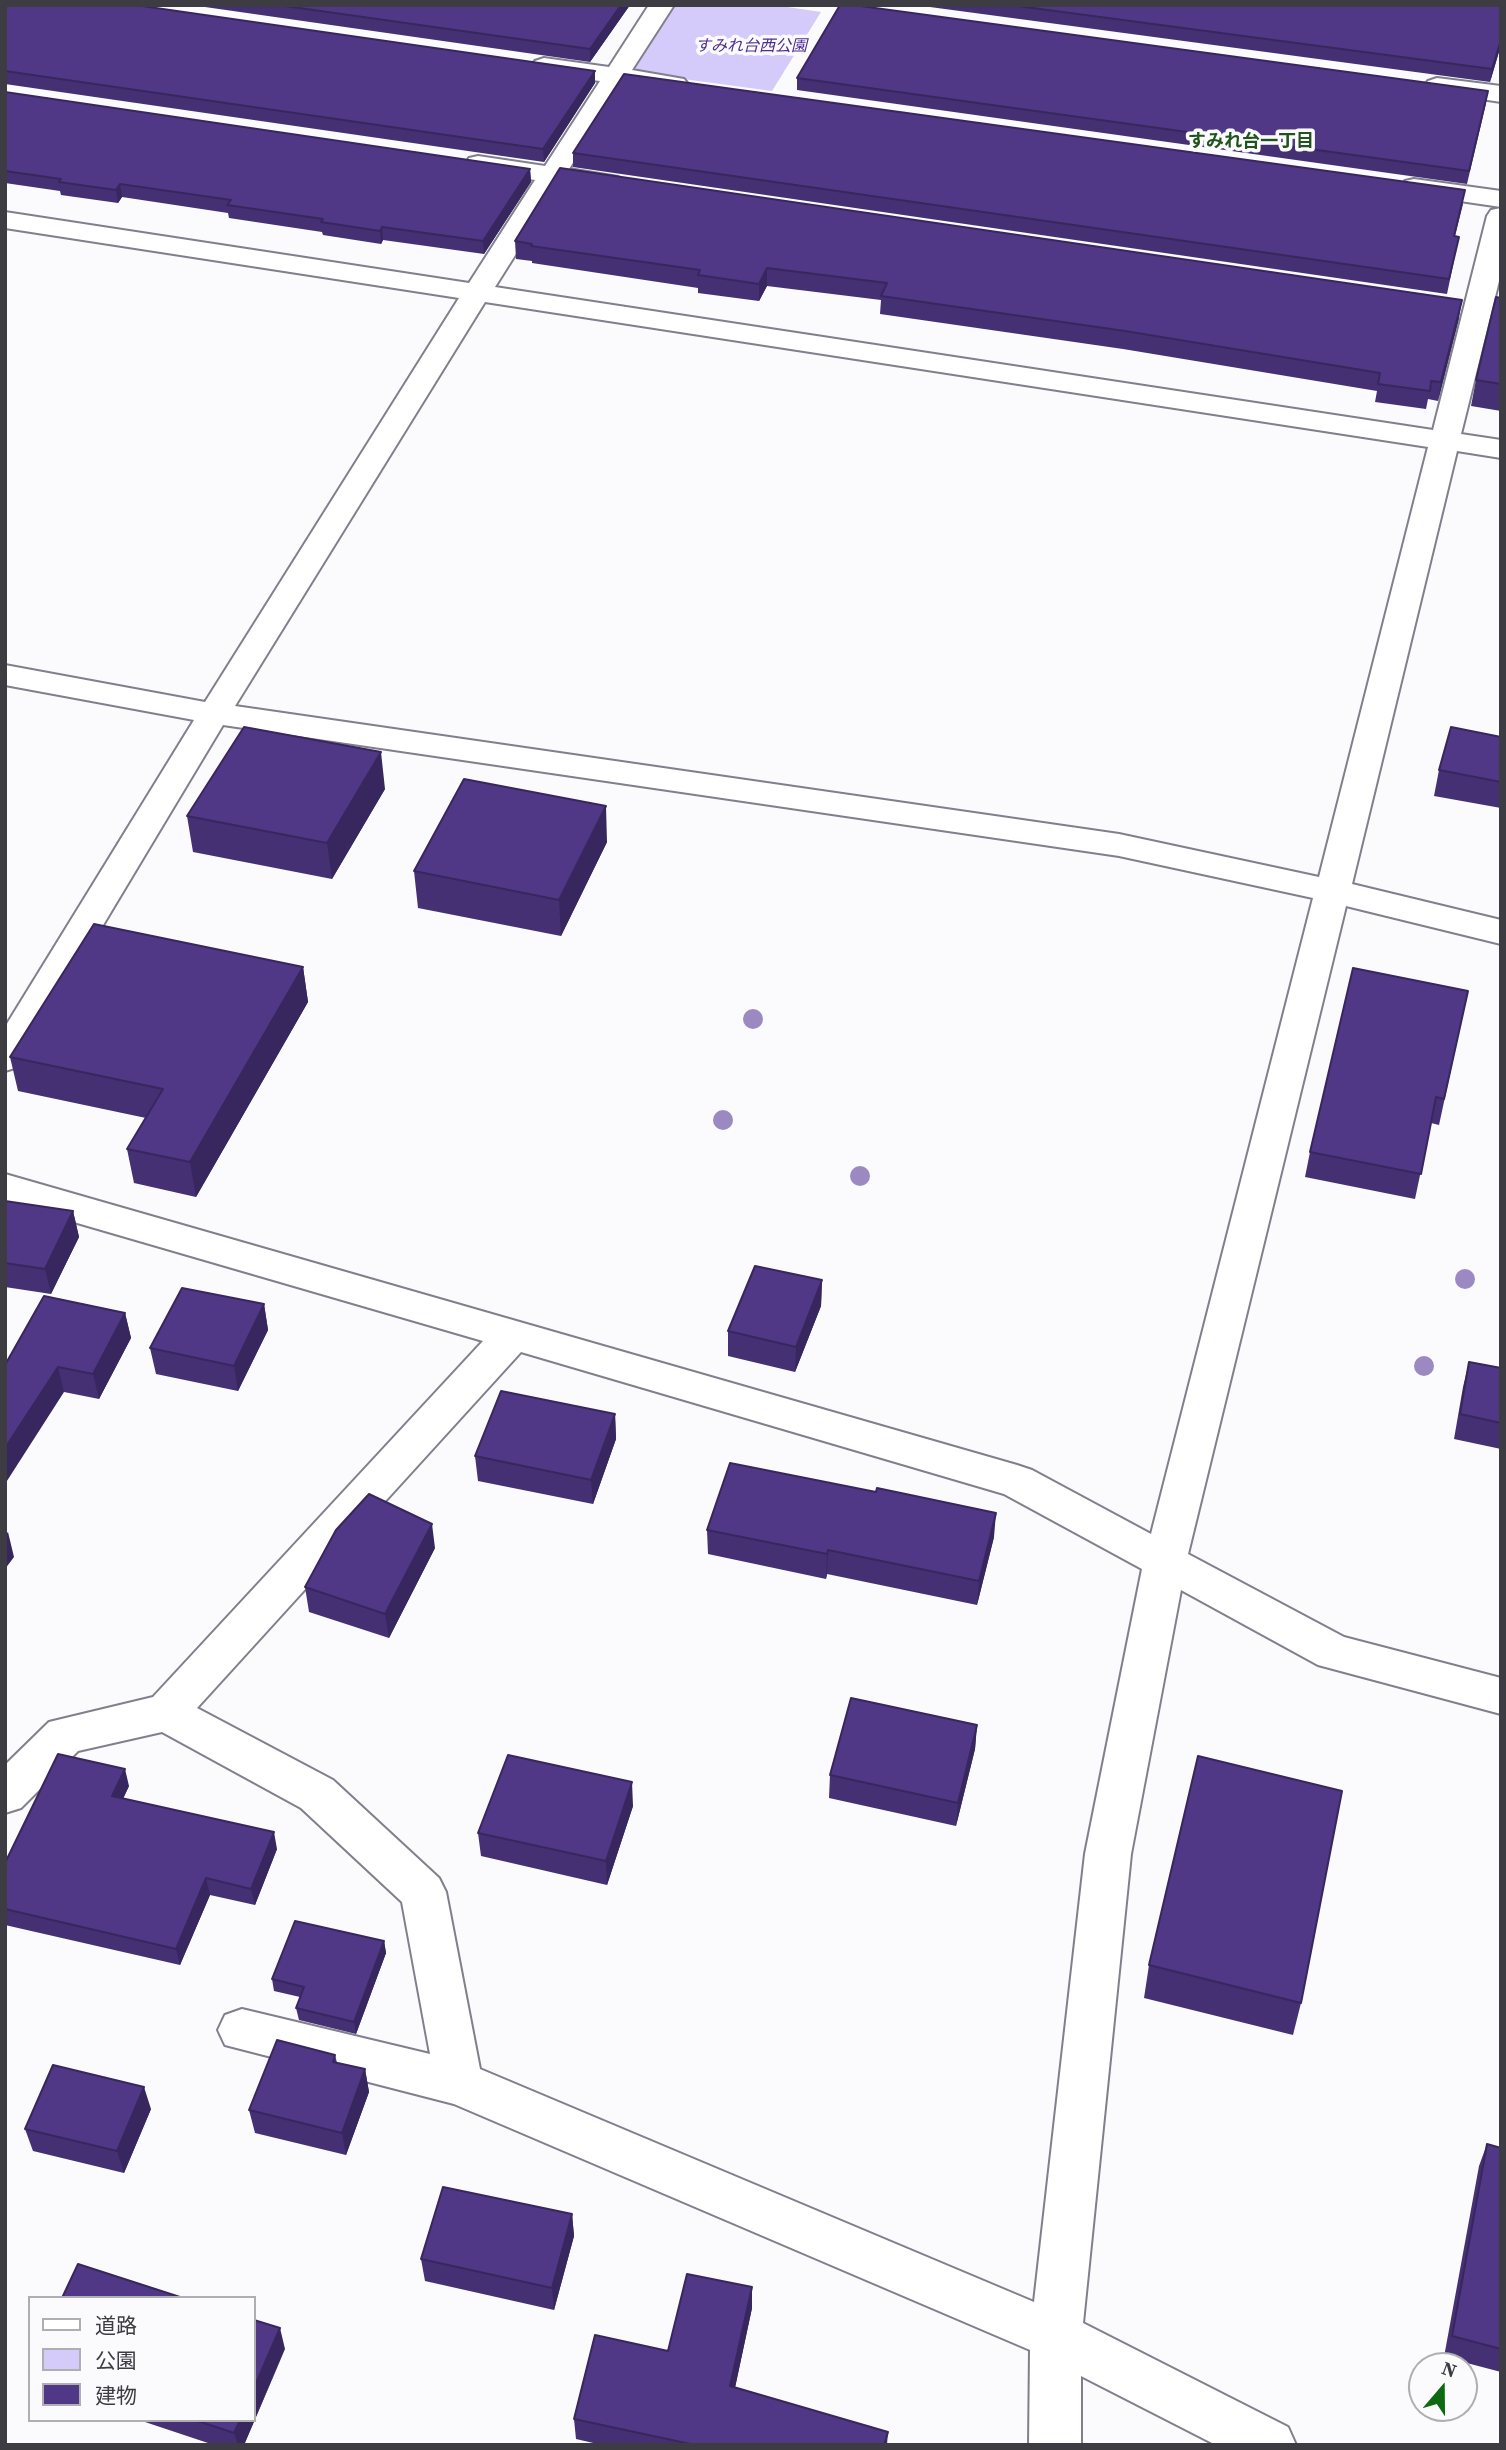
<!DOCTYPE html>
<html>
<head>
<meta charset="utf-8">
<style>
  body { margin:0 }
  #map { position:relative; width:1506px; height:2450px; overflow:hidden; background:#fbfbfe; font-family:"Source Serif 4","Noto Sans JP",serif }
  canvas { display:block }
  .frame { position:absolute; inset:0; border:7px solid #3d3c42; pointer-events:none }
  .legend { position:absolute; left:28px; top:2296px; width:228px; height:126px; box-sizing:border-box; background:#fbfbfe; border:2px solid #afafb3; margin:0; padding:9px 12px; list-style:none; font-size:21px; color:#3d3c42 }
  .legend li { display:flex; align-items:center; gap:14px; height:35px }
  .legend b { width:35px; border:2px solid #afafb3 }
  .north { position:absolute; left:1408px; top:2352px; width:70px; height:70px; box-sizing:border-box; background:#fbfbfe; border:2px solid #afafb3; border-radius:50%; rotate:20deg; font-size:19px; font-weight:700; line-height:28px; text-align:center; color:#3d3c42 }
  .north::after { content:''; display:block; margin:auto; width:24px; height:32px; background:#0f6911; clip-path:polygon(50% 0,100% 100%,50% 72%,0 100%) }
</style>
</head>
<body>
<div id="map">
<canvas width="1506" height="2450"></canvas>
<div class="frame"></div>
<ul class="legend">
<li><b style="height:9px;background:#fff"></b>道路</li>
<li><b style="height:19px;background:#d4cbfa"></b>公園</li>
<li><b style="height:19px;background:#503887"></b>建物</li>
</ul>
<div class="north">N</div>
</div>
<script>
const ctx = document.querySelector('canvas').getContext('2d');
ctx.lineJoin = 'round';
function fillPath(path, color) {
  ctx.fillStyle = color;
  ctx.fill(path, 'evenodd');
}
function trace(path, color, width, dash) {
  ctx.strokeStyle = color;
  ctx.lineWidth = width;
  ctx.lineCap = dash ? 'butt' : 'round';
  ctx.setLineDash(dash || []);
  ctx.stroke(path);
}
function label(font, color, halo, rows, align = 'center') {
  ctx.font = font + ' "Source Serif 4","Noto Sans JP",serif';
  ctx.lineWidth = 7;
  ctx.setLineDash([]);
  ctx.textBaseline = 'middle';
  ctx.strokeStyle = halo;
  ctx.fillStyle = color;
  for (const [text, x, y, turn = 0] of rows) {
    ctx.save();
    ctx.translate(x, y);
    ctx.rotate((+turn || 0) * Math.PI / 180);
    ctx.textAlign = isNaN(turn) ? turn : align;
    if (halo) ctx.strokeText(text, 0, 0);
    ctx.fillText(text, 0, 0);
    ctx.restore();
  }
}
const green = new Path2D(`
  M675,5h99l47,7 -49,79 -140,-19z`);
const minor = new Path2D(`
  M649,5h25l-42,65 52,9 4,5 -4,5 -9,3 -52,-7 -54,84 49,8 4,6 -4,6 -9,2 -49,-7 -65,103 938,143 54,-214 4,-6 10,-2v65l-40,161 40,6v18l-44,-7 -105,433 149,36v24l-155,-38 -158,648 156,83 157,41v36l-183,-49 -137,-75 -50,264 -48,469 205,104 8,18h-80l-135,-69v69h-52l1,-95 -576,-246 -229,-59 -7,-15 7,-15 17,-6 188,45 -28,-152 -101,-94 -139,-76 -84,19 -57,57 -16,5v-48l44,-43 104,-25 330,-356 -478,-139v-28l1012,291 15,5 119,64 162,-636 -194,-42 -896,-131 -205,342 -13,4v-44l189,-307 -189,-35v-20l200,37 254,-404 -454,-70v-16l464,71 66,-103 -66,-10 -4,-6 4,-6 9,-2 67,10 55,-85 -56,-7 -9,-3 -4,-5 4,-5 9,-3 65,9zM485,302l943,145 -109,430 -200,-43 -884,-128zM521,1352l483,142 138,75 -57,285 -51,448 -554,-233 -34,-177 -7,-14 -106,-98 -136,-72z
  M1437,78l64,8v16l-73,-11 -4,-5 4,-5z
  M1414,179l87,12v16l-96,-14 -4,-6 4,-6z`);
const trees = [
  [753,1019],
  [723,1120],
  [860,1176],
  [1465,1279],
  [1424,1366]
];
const wall = new Path2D(`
  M5,5l590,66v12l-51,79 -539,-78z
  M191,5h439l-40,57z
  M915,5h586v40l-11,37z
  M797,78l689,25 -19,81 -670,-94z
  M5,92l525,77 1,13 -47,72 -101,-14 -2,4 -58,-9 -1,-3 -93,-14 -1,-5 -106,-16 -4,6 -57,-8 -1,-4 -55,-8z
  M573,153l890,51 -8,32 4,1 -3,14 -9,43 -874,-127z
  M515,241l944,77 -21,83 -10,-2 -2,10 -51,-7 2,-11 -254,-42 -243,-35 1,-14 -114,-14 -8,15 -61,-8v-5l-166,-25v-2l-16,-2z
  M1501,298v113l-30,-5 5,-26z
  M1501,737v71l-67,-12 5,-26z
  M385,789l-53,90 -139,-27 -6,-36z
  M607,842l-46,94 -143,-28 -4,-37z
  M303,967l5,35 -112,195 -62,-14 -7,-34 19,-31 -128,-27 -8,-34z
  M1468,991l-29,134 -8,-2 -16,76 -110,-22 5,-25z
  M5,1201l68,10 6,26 -28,57 -46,-7z
  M822,1280l-1,26 -26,66 -67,-16v-25z
  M264,1304l4,26 -30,61 -82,-17 -6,-26z
  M125,1313l6,25 -32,61 -35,-7 -59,-27z
  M1469,1362l32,6v81l-47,-10 9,-52z
  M615,1414l1,25 -23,65 -115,-23 -3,-25z
  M707,1530l287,7 -17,68 -150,-31 -1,5 -118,-25z
  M435,1548l-46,90 -80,-26 -4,-25z
  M977,1725l-2,24 -19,77 -127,-28 1,-23z
  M129,1786l-6,13 154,50 -22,56 -45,-10 -30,70 -175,-40v-62z
  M633,1806l-26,79 -126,-29 -3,-23z
  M384,1941l2,12 -30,81 -57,-14 -3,-12 4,-11 -26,-6 -2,-12z
  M1149,1965l152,38 -8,32 -149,-37z
  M335,2055l2,8 28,6 4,23 -23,63 -91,-22 -6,-23z
  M151,2109l-27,64 -91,-22 -8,-22z
  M1487,2144l14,4v224l-57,-15 35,-191z
  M572,2214l2,22 -20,74 -129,-29 -4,-22z
  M752,2308l-17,79 153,45 -1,13h-285l-26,-6 -2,-20 94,-68z
  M285,2349l-41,96h-30l-75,-25h115z`);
const shadedWall = new Path2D(`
  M621,5h9l-40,57v-13z
  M1501,40v5l-11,37 2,-13z
  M595,71v12l-51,79 -1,-13z
  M530,169l1,13 -47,72 -1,-13z
  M120,184l2,13 -4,6 -2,-13z
  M382,227l1,13 -2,4 -1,-13z
  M767,268v18l-8,15v-17z
  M1462,300l-3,18 -21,83 3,-19z
  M381,752l4,37 -53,90 -5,-36z
  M606,806l1,36 -46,94 -2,-36z
  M303,967l5,35 -112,195 -6,-35z
  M73,1211l6,26 -28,57 -6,-25z
  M822,1280l-1,26 -26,66 1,-25z
  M264,1304l4,26 -30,61 -4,-25z
  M125,1313l6,25 -32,61 -6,-25z
  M58,1367l6,25 -59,92v-36z
  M615,1414l1,25 -23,65 -2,-24z
  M996,1513l-2,24 -17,68 2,-24z
  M432,1524l3,24 -46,90 -4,-24z
  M8,1532l6,25 -9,12v-34z
  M828,1550l-1,24 -1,5 1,-25z
  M977,1725l-2,24 -19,77 2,-23z
  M125,1769l4,17 -13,27 -4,-17z
  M632,1782l1,24 -26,79 -1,-24z
  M274,1832l3,17 -22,56 -4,-16z
  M206,1878l4,17 -30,70 -4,-16z
  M384,1941l2,12 -30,81 -2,-12z
  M365,2069l4,23 -23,63 -4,-22z
  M144,2087l7,22 -27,64 -7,-22z
  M572,2214l2,22 -20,74 -2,-22z
  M752,2287v21l-21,99 -1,-21z
  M280,2328l5,21 -41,96h-6l-4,-12 6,-13h14v-32z`);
const building = new Path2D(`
  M5,5h130l460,66 -52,78 -538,-78z
  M278,5h343l-31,44z
  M840,5h13l635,86 -19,80 -672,-93z
  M1010,5h491v35l-9,29z
  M624,74l841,116 -11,46 5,1 -10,42 -876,-126z
  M5,92l525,77 -47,72 -101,-14 -2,4 -59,-9 2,-3 -96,-14 4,-5 -111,-16 -4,6 -57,-8 2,-3 -56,-8z
  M560,168l902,132 -21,82 -10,-1 -1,10 -52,-7 2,-11 -255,-42 -244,-35 6,-13 -120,-15 -8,16 -61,-9 2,-5 -169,-24 1,-2 -17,-3z
  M1496,297l5,1v86l-25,-4z
  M244,727l137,25 -54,91 -140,-27z
  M1451,727l50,10v45l-62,-12z
  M464,779l142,27 -47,94 -145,-29z
  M94,924l209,43 -113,195 -63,-13 36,-60 -153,-32z
  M1353,968l115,23 -24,108 -8,-2 -15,77 -111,-22z
  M5,1201l68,10 -28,58 -40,-6z
  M755,1266l67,14 -26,67 -68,-16z
  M182,1288l82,16 -30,62 -84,-18z
  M44,1296l81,17 -32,61 -35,-7 -53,81v-83z
  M1469,1362l32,6v55l-41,-9z
  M501,1391l114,23 -24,66 -116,-24z
  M730,1463l146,29 1,-4 119,25 -17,68 -151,-31 -1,4 -120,-24z
  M369,1494l63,30 -47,90 -80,-27 31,-57z
  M851,1698l126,27 -19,78 -128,-28z
  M58,1754l67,15 -13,27 162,36 -23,57 -45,-11 -30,71 -171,-40v-46z
  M508,1755l124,27 -26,79 -128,-28z
  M1198,1756l144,35 -41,212 -152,-38z
  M295,1921l89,20 -30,81 -58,-14 8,-21 -32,-8z
  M277,2040l58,15 -2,7 32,7 -23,64 -93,-23z
  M53,2065l91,22 -27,64 -92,-22z
  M1487,2144l14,4v201l-49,-13z
  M443,2187l129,27 -20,74 -131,-29z
  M78,2264l105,34h-121z
  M687,2274l65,13 -22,99 158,46 -4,13h-189l-121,-26 21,-84 73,16z
  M254,2320l26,8 -26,60z
  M195,2420h45l-6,13z`);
const farParknames = [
  ["すみれ台西公園",751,47]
];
const farNeighbourhoodnames = [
  ["すみれ台一丁目",1251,142]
];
fillPath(green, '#d4cbfa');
trace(minor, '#817f8c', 4);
fillPath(minor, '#fff');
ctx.fillStyle = '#9c89c2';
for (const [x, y] of trees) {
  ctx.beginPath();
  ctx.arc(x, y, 10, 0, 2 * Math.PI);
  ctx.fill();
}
fillPath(wall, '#453074');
fillPath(shadedWall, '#38275e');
fillPath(building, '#503887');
trace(building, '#38275e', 2);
label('italic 16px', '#4f2c91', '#fbfbfe', farParknames);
label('bold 18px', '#20531e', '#fbfbfe', farNeighbourhoodnames);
</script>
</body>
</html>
